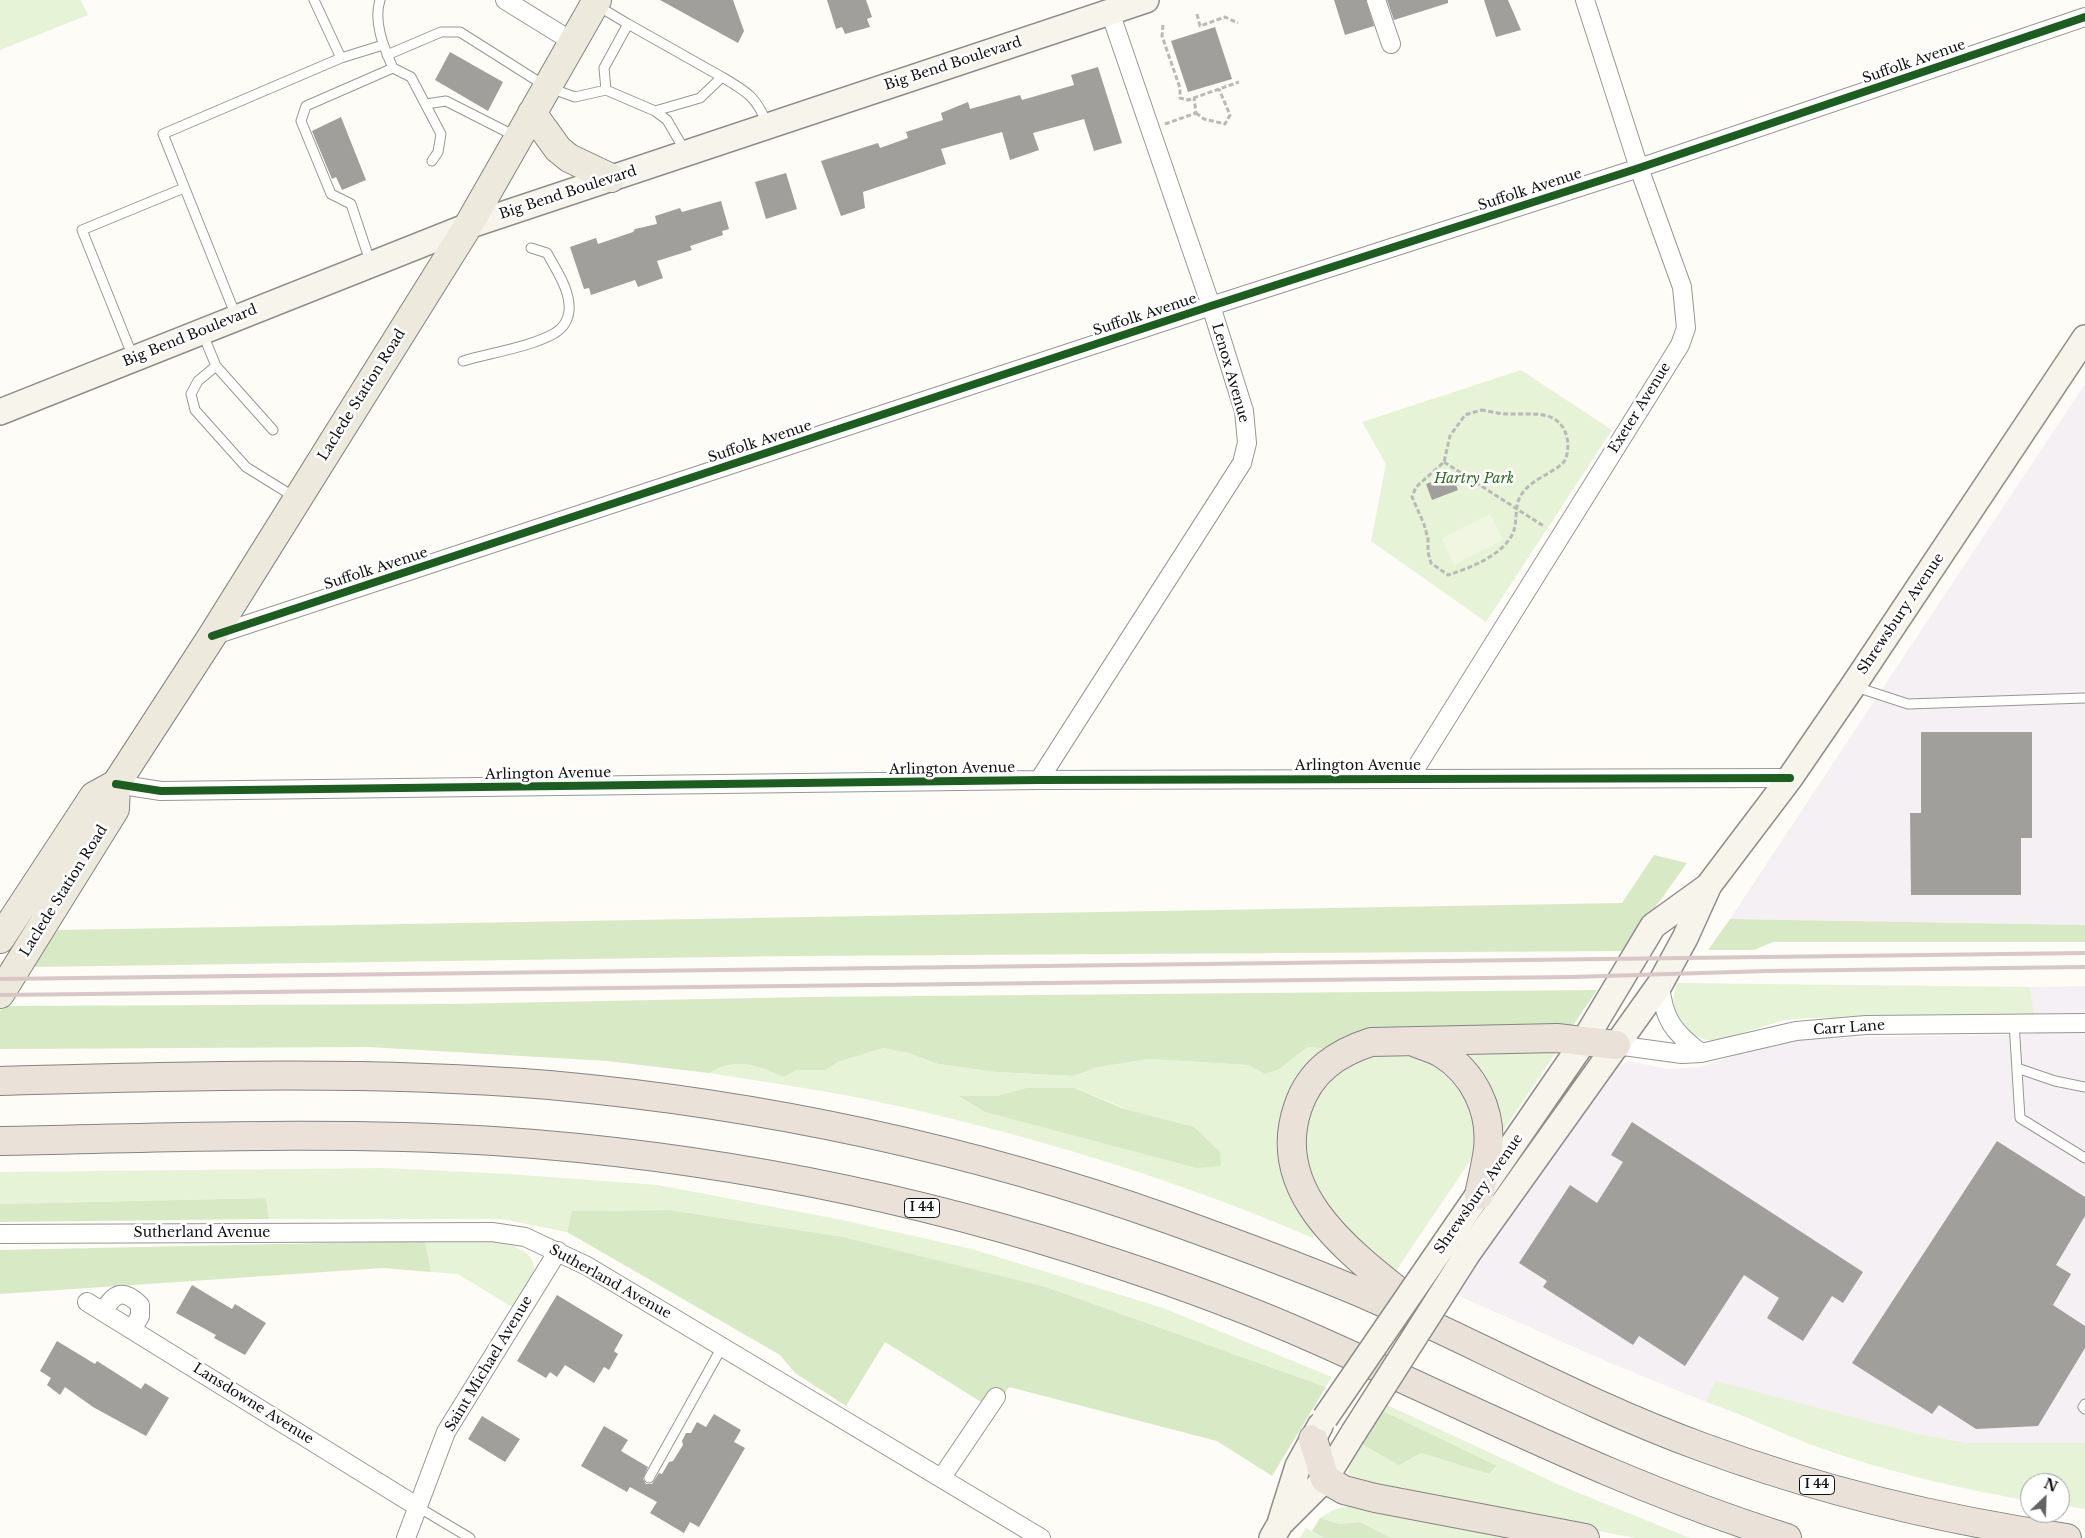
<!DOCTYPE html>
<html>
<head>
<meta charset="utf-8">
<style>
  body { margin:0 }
  #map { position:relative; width:2085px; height:1538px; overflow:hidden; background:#fdfcf7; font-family:"Libre Baskerville",serif }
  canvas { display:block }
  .north { position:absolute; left:2020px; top:1473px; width:50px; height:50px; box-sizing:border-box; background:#fff; border:1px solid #a0a0a0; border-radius:50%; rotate:24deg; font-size:14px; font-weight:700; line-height:20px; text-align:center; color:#111 }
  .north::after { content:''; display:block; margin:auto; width:18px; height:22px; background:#646362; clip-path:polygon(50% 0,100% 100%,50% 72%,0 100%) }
</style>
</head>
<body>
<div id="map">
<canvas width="2085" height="1538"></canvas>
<div class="north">N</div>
</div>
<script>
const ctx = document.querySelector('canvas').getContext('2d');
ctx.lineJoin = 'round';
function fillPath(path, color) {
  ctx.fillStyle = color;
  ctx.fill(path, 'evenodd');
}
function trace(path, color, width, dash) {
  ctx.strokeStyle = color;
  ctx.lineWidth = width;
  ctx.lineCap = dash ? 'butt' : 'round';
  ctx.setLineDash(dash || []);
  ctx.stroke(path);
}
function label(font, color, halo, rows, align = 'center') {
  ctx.font = font + ' "Libre Baskerville",serif';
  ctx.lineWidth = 5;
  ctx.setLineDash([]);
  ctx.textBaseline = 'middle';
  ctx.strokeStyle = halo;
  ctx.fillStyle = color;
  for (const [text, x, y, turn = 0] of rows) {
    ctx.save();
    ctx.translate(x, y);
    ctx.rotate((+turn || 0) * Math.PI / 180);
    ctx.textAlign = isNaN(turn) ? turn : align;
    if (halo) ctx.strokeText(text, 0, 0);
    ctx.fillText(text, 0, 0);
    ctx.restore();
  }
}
const industrial = new Path2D(`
  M2085,384v541l-355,-6 227,-343z
  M2085,986v457h-117l-50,-9 -203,-52 -9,20 -98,-40 -151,-67 61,-94 96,-133 15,-7 39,8 32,-2 70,-24 31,-5 234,-4 -5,-47z`);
const green = new Path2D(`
  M0,0h81l7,15 -88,35z
  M1521,370l91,60 -126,192 -115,-81 15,-77 -24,-42z
  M1677,983l353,4 4,29 -224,2 -26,2 -65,20h-13l-15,-6 -16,-22 -2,-13z
  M1308,1047l21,2 -38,44 23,135 -1,10c-142,-61 -292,-106 -443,-138 -53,-11 -107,-18 -161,-27 29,-17 47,-7 75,4l13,-7h29l12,-8 45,-14 25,5 30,11 58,8 77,4 26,-9 50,-8 99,6 17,9 13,-4zM1075,1088l49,20 -72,20 -67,-16 -26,-15 38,-1z
  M1559,1048l-62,92 -47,-91z
  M1397,1053l29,3 22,13 30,49 -1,26 -5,14 -76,113c-22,-13 -45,-25 -60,-46 -9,-13 -24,-39 -29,-54 -15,-45 13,-102 60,-116 8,-3 20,-2 30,-2z
  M384,1168l124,6 150,11 184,35 130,29 191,59 169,69 -6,10 -280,-100 -202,-50 -174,-27 -98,1 -5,21 -65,-13h-233l-3,-21 -266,6v-32z
  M425,1241c25,0 106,-8 109,26 1,14 -15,30 -22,40l-54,-33 -27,-2z
  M1715,1381l203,53 50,9h117v66l-25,-4v-22h-30l-1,18c-70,-13 -138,-28 -206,-52 -40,-14 -77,-34 -117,-47z
  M1385,1404l179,83 126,51h-55l-261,-50 -18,-5 -8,-10 1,-7 11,-23 61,10 68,21 8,-7 -116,-57z
  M1355,1504l188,34h-152l-31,-16 -20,2 -20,-6 13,-8z
  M1306,1528l18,10h-24z`);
const forest = new Path2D(`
  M1654,855l33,8 -63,88 -834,5 -757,11 25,-37 1564,-27z
  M1730,919l355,6v17h-312l-19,8h-46z
  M1597,990l-27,40 -241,19 -21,-2 -30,23 -13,4 -17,-9 -99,-6 -50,8 -26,9 -77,-4 -58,-8 -30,-11 -25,-5 -45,14 -12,8h-29l-13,7c-28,-11 -46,-21 -75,-4l-102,-12 -238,-14 -369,2v-38l3,-5 446,-2 361,-7z
  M1027,1088h48l49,21 70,18 26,25 1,14 -24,2 -212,-56 -27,-16h39z
  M266,1198l3,21 -269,3v-18z
  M670,1210l174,27 202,50 280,100 -54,89 -55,-35 -208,-54 -15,23 -109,-68 -39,64 -51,-33 -15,-18 -213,-123 5,-21z
  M425,1241l6,31 -48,-4 -383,26v-44z
  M1381,1410l116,56 -8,8 -68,-21 -22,12 -39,-22z
  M1320,1518l20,6 20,-2 31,16h-67l-12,-7z`);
const pitch = new Path2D(`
  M1490,514l13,26 -49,25 -12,-27z`);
const building = new Path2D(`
  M660,0h73l11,31 -6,12z
  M827,0h39l6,17 -5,2 3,8 -25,7 -3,-7 -6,2z
  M1334,0h32l8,26 -29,9z
  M1387,0h61v3l-54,17z
  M1484,0h24l13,30 -25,7z
  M1215,27l17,52 -44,13 -17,-51z
  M450,52l53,30 -15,29 -53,-31z
  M1098,67l24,76 -28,8 -10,-32 -51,14 6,17 -29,10 -8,-28 -61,17 5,15 -83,28 2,16 -24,8 -20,-55 57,-18 2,5 28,-10 -2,-6 37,-12 -2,-7 27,-11 2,7 50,-14 2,5 52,-15 -3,-10z
  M341,117l25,63 -24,10 -6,-13 -4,2 -20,-48z
  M786,173l11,36 -31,10 -11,-37z
  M721,201l8,28 -7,2 1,4 -33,11 2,4 -35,11 6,17 -25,9 -3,-7 -44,15 -2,-7 -5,1 -14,-42 26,-9 2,6 35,-12 2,-3 22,-5 -2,-8 25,-8 2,4z
  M1452,474l6,16 -26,10 -6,-16z
  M1921,732h111v106h-11v57h-110l-1,-82h11z
  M1632,1122l231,150 -20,31 -11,-7 -29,45 -36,-23 12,-20 -35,-23 -59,91 -46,-30 -6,9 -90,-58 4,-6 -28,-18 51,-78 27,18 26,-41 -12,-7z
  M1997,1141l88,56v19l-29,49 15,9 -18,31 32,21v22l-47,78 -62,3 -37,-24 -7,9 -80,-51z
  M192,1285l40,24 3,-5 31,19 -21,32 -31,-17 2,-3 -40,-22z
  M557,1295l66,40 -9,16 4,3 -9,16 -5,-3 -10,16 -29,-18 -8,12 -7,-5 -4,6 -29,-17z
  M57,1341l38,23 2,-3 44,28 4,-6 24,15 -23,38 -53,-29 -28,-20 -5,8 -13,-10 4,-7 -11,-7z
  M714,1414l27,16 -7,12 11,6 -46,79 -9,-5 -6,11 -34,-20 7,-11 -27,-15 -3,5 -46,-26 23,-40 24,14 -7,11 27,16 -5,12 3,5h6l7,-11 3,1 7,-12 4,-1 10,-16 -1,-4 4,-8h5l6,-11 9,5z
  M482,1416l38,23 -15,23 -37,-23z`);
const path = new Path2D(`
  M1197,14l3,12 25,-9 13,6
  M1163,25l-1,11 18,52v10l8,2 51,-18
  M1196,113l8,6 21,5 5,-9 -11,-26
  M1165,124l31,-11 -2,-15
  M1481,410c8,1 17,4 26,4 25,1 56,-7 61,29 0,7 -1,17 -6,21 -13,11 -34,17 -42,33 -6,11 -2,27 -8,38 -11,21 -42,33 -64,40l-17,-12 -3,-11v-13l-4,-15 -12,-27 4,-10 28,-25 6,-26 15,-21z
  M1444,462l101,65`);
const lane = new Path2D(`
  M380,0c-7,22 4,48 13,68l18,9 30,57 -3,18 -6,9
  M598,6l30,18
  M387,55l54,-23h19l87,55 28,10 31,-7
  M341,58l42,-13
  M722,77c25,15 34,19 45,47
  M426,104l20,-3 69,35
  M655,111l45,-13 22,-21 -94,-53 -24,44 2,22 49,21 12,9 18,31
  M371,264l-20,-60 -20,-10 -30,-73 5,-15 87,-38
  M236,316l-73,-182 178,-76 -27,-58
  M202,332l14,34 57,64
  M133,357l-51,-127 102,-42
  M463,361c27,-8 68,-14 92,-28 8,-5 13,-13 14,-22 2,-20 -13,-41 -22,-58l-16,-5
  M216,366l-18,15 -7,13 4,16 51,57 50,31
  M1856,687l52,17 177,-6
  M2014,1023l6,95 65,40
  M2017,1068l38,13 30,6
  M2085,1404l-2,3 2,2
  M649,1478l73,-131
  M418,1507l52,31`);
const street = new Path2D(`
  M505,0l68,42
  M1376,0l15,44
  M212,636l999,-330 428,-138 446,-151
  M1409,779l271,-434 6,-17 -4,-41 -43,-119 -54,-168
  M1039,780l203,-317 5,-20 -3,-32 -33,-105 -101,-294
  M116,784l45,7 878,-11 751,-2
  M1660,984c3,35 14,49 41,69
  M1616,1045l66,9 19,-1 95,-22 70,-6 219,-2
  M0,1234l492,-2 33,5 62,29 454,272
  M87,1302l331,205
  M103,1312c11,-19 20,-24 37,-7v11l-8,14
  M942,1477l54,-80
  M406,1538l40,-106 112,-181`);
const secondary = new Path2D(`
  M0,412l468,-186 678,-226
  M1445,1243l139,-202 69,-115 54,-39
  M1468,1253l192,-269 25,-46 24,-53 81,-107 63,-92 232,-348
  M1281,1520l17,-54 22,-40
  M1272,1538l8,-14 45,-45 29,-47`);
const primary = new Path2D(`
  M532,113l26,36 11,9 42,20
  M0,939l94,-143 22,-12 96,-148 256,-410 129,-226
  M0,994l115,-185 1,-25`);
const highway = new Path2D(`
  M1416,1043c8,3 18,6 25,10 33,20 51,58 47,96 -2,16 -6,31 -9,46
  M0,1081c182,-5 367,-11 549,4 211,19 419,63 619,134 64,23 128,46 191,73 115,50 225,112 343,155 119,44 240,73 365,91
  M0,1141c164,-3 330,-10 494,0 210,14 421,55 621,122 67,22 135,47 200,76 158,70 306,147 472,199
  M1423,1311c-61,-50 -157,-112 -125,-204 12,-36 39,-54 73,-65l186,-4 59,7
  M1313,1439l12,40 19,11 31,8 210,40`);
const rail = new Path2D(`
  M0,979l2085,-26
  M0,995l1572,-18 195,-6 318,-4`);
const secondaryBridge = new Path2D(`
  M1325,1418l120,-175
  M1354,1432l114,-179`);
const cycleway = new Path2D(`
  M212,636l999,-330 428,-138 446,-151
  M116,784l45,7 878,-11 751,-2`);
const shields = [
  [922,1208,35],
  [1817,1485,35]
];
const shieldNames = [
  ["I 44",922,1208],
  ["I 44",1817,1485]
];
const streetNames = [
  ["Suffolk Avenue",1914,62,-19],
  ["Big Bend Boulevard",953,64,-18],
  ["Suffolk Avenue",1530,190,-18],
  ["Big Bend Boulevard",568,193,-18],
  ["Suffolk Avenue",1145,315,-18],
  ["Big Bend Boulevard",190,336,-22],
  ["Lenox Avenue",1230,373,74],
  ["Laclede Station Road",362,395,-58],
  ["Exeter Avenue",1640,408,-58],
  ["Suffolk Avenue",760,442,-18],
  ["Suffolk Avenue",376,569,-18],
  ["Shrewsbury Avenue",1901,614,-56],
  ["Arlington Avenue",1358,766],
  ["Arlington Avenue",952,769,-1],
  ["Arlington Avenue",548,774,-1],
  ["Laclede Station Road",64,891,-58],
  ["Carr Lane",1849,1028,-4],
  ["Shrewsbury Avenue",1479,1194,-55],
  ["Sutherland Avenue",202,1233],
  ["Sutherland Avenue",610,1282,29],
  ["Saint Michael Avenue",489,1364,-59],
  ["Lansdowne Avenue",253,1404,32]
];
const parkNames = [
  ["Hartry Park",1474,479]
];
fillPath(industrial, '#f5f0f3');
fillPath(green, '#e7f3d7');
fillPath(forest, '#d8eac5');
fillPath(pitch, '#f0f6e1');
fillPath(building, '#a19f9c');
trace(lane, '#979795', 11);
trace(street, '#979795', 20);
trace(secondary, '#8e8d8b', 28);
trace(primary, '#858482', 30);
trace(highway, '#858482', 30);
trace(path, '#b9b9b8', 3, [5, 2.5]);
trace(lane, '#fffffe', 9);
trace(street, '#fffffe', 18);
trace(secondary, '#f6f4eb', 25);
trace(primary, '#ede9dc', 28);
trace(highway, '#eae1d8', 28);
trace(rail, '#d9c6c7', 4);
trace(secondaryBridge, '#8e8d8b', 28, []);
trace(secondaryBridge, '#f6f4eb', 25);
trace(cycleway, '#1b5e20', 8);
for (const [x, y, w] of shields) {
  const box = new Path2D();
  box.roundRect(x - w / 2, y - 9.5, w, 19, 4);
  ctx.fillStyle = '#fff';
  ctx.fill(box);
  trace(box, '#111', 1);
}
label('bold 12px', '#111', null, shieldNames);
label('14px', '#111', '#fff', streetNames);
label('italic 14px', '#2f6b1f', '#fff', parkNames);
</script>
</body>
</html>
